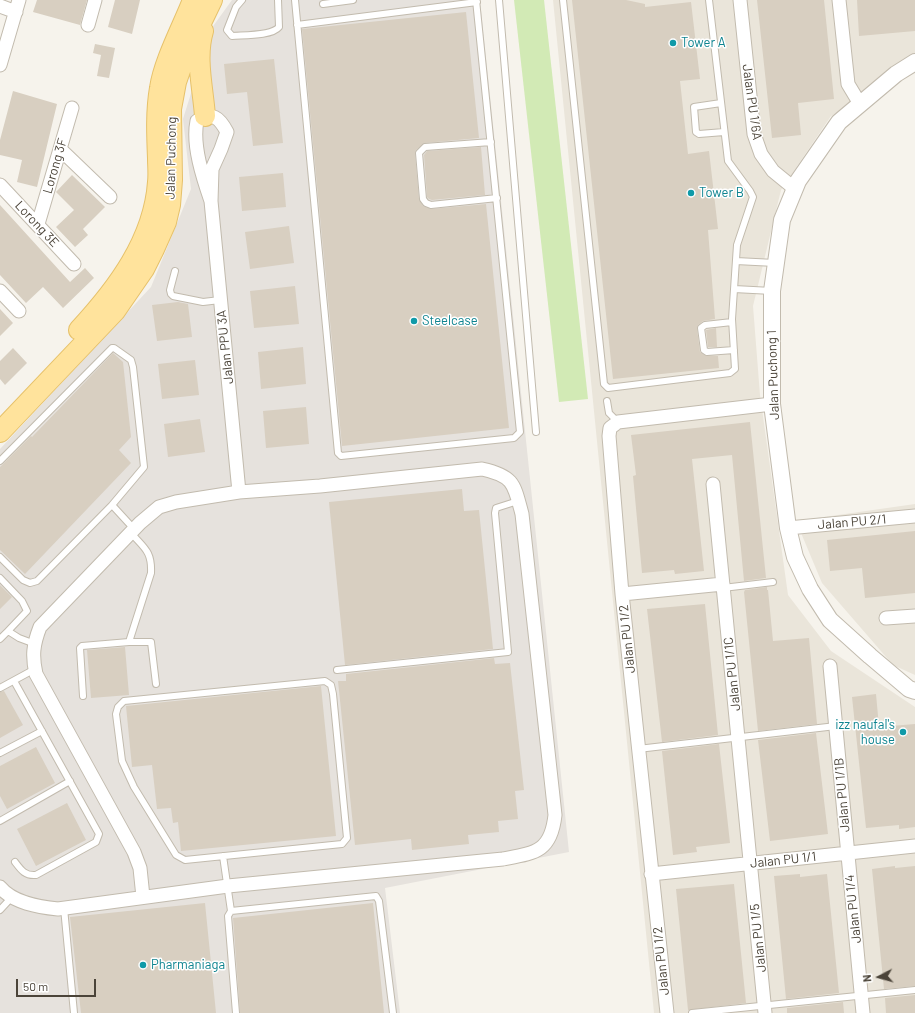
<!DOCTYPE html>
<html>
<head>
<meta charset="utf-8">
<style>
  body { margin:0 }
  #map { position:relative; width:915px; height:1013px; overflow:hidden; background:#f6f3ec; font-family:Barlow,sans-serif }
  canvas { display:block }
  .north { position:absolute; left:859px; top:957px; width:40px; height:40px; -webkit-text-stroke:3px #fff; paint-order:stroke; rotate:264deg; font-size:11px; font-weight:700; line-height:16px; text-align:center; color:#4b4439 }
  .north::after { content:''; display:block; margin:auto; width:14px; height:18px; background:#4b4439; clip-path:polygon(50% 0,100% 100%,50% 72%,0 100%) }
  .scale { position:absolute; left:16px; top:979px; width:80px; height:18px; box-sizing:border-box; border:2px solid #4b4439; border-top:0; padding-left:5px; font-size:12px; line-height:14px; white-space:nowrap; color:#4b4439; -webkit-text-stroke:3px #fff; paint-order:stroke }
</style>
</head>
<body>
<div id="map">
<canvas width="915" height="1013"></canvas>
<div class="north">N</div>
<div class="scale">50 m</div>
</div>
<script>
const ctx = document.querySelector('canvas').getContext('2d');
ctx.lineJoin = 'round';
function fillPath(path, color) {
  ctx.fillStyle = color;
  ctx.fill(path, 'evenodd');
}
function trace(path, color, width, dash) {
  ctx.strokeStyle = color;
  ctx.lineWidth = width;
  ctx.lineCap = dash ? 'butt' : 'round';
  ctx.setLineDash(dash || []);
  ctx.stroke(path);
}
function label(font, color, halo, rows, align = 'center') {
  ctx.font = font + ' Barlow,sans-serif';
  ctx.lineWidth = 3;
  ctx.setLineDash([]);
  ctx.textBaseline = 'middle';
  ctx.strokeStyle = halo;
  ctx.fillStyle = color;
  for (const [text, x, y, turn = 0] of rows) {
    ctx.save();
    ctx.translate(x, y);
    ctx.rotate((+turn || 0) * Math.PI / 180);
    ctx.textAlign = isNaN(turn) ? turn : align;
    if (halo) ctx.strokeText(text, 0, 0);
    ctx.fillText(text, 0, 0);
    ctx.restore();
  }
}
const residential = new Path2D(`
  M553,0h362v73l-84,43 -50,74 -28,116 7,89 28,200 43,56 84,56v306h-261z
  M915,504v171l-22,-10 -71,-82 -26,-62z`);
const industrial = new Path2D(`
  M232,0h248l89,852 -184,36 15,125h-400v-564l151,-162 40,-98 -8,-70 28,-90z`);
const green = new Path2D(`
  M514,0h30l44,399 -29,3z`);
const building = new Path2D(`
  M37,0h50l-7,25 -47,-13z
  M115,0h25l-8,34 -24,-7z
  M572,0h54l19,4v3l46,-5 9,77 -20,2 8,73 21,-3 9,78 -10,1 7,89 -12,2 -5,4 -1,4 3,23 7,4h11l1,12 -106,11z
  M757,0h67l10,99 -36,4 3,32 -29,3z
  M857,0h58v31l-56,5z
  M466,12l13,126 -54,5 -9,7 -1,3 4,46 4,7 8,3 55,-5 23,224 -167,18 -40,-417z
  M95,44l20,4 -6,30 -12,-2 4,-21 -8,-2z
  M274,59l9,84 -30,3 -6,-54 -20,2 -3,-30z
  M13,91l44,13 -20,83 -20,-5 5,-22 -22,-5v-15z
  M481,147l4,48 -53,5 -3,-1 -2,-2 -3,-42 3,-4z
  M283,173l3,34 -44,4 -3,-34z
  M72,175l33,32 -22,22 5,6 -13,12 -19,-20 18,-17 -18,-18z
  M0,205l70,77 15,-14 9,10 -31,30 -20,-21 -17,16 -26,-28z
  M289,226l5,37 -44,6 -5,-37z
  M295,286l4,38 -45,4 -4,-37z
  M178,302l10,2 4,33 -35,4 -5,-36z
  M0,309l13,14 -13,13z
  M716,328l1,19h-9l-2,-17z
  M303,347l3,37 -45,5 -3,-37z
  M13,348l14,15 -22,22 -5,-6v-18z
  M113,353l10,9 8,75 -12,13 12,13 -106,111 -25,-24v-83l31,-31 1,1z
  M195,360l4,35 -37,4 -4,-35z
  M306,407l3,37 -43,4 -3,-37z
  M200,419l5,33 -37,5 -4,-33z
  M750,422l16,156 -22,3 -12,-126 -40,4 12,112 -29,3 -1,-4 -32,3 -9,-97 3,-1 -5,-40z
  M462,489l2,22 15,-1 14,139 -148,16 -16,-163z
  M915,531v62l-50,5 -3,-30 -32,3 -3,-31z
  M0,585l12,12 -12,12z
  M767,587v3h1l5,51 36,-3 8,86 -59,7 -14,-139 1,-2z
  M705,604l13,131 -56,7 -15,-133z
  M125,647l4,48 -38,3 -4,-48z
  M494,658l1,6 15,-1 14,127 -9,1 3,28 -20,2 1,11 -31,3 1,9 -57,6 -1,-11 -56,6 -17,-164h8v-7z
  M321,686l15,150 -155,15 -3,-29 -5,1 -2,-15 -14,1 -5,-44 -20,2 -6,-61z
  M4,691l19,34 -23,13v-46z
  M876,694l3,33 36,-3v103l-16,2v-4l-33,3 -14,-131z
  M816,733l12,101 -58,7 -12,-101z
  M719,744l11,99 -34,4 1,5 -24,3 -11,-104z
  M36,747l19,36 -48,26 -7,-13v-30z
  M67,803l19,37 -50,26 -19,-37z
  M895,866v2l20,-2v120l-31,3 -12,-120z
  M800,874v3l27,-3 12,119 -53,6 -12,-123z
  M734,884l12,119 -58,7 -12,-121z
  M205,903l11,110h-135l-11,-96z
  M373,903l11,110h-144l-7,-95z
  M915,995v18h-29l-1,-15z
  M843,1002l1,11h-57v-5z`);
const service = new Path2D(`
  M242,0l-6,7 -9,23 5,6c12,-1 40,0 47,-9l-1,-27
  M295,0l43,453 3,3 173,-18 6,-6 -44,-432
  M499,0l37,432
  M563,0l41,384 4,4 122,-15 5,-4 -3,-50 5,-74 16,-48 -3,-6 -22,-30 -19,-161
  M323,4l30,-4
  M297,25l180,-23
  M721,103l-27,4 2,25 3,2 25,-2
  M491,142l-66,5 -6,6 4,46 3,4 5,2 66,-7
  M736,261l39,2
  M175,271l-5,19 1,4 2,2 30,6 17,-2
  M734,289l38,2
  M732,322l-27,3 -4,3 3,22 3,2 27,-2
  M607,401l2,12 9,9
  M0,461l112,-113h2l17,12 2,7 11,100 -32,38
  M0,557l23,23 7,3 7,-2 75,-76 22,24
  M0,578l22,23 5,10 -19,20
  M723,588l50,-6
  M0,639l8,-8 11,7 16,6
  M129,642l22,-69c1,-22 -7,-25 -20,-40
  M337,670l171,-18 -13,-139 1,-5 22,-7
  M14,681l85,153 -3,8 -60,33c-11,1 -15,-5 -21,-13
  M325,681l6,4 2,9 14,144 -5,6 -157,16 -9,-5 -42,-68 -12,-26 -6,-47 2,-7 6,-6z
  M0,688l35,-19
  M83,696l-3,-48 2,-2 47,-4h22l5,42
  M638,749l198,-23
  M0,753l42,-22
  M0,821l70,-40
  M223,856l8,55 -3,5 8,97
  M64,908l10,105
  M0,910l12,-13
  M231,911l145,-15 3,5 14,112
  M692,1013l223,-23`);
const minor = new Path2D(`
  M740,0l14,134 7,20 12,17 22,18
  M839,0l9,84 12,20
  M0,6l16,6
  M88,25l7,-25
  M0,65l19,-65
  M60,149l50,48
  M0,185l74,79
  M211,201c-8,-23 -19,-56 -14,-80 16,-9 22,-4 30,11l-6,17 -9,20 -1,32 28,291
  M38,224l34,-116
  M0,291l19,20
  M713,484l52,529
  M788,528l127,-12
  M622,594l101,-10
  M886,618l29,-2
  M830,666l33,347
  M651,874l264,-28
  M0,887c13,16 39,20 58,22l170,-23 275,-27c32,-6 48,-7 52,-44l-33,-301c-8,-30 -8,-38 -40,-45l-162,17 -81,6 -63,10 -17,5 -19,16 -100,104c-7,18 -8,29 -4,47l98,178 6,16 3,29
  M667,1013l-45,-419 -13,-158 1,-8 8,-6 154,-18`);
const tertiary = new Path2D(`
  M915,62l-19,12 -57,48 -41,59 -16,39 -10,71v113l16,124 7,29 15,32 20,31 40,36 39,33 6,2`);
const primary = new Path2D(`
  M203,31c-8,27 0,57 2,85
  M79,330c38,-41 75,-90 79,-148 1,-8 0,-16 0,-24 -1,-23 -2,-47 2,-70 4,-27 23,-62 33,-88
  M0,432l115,-121 29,-42 10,-20 12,-27 4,-17 2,-25 -1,-71 5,-27 9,-26 27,-56`);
const markers = [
  [673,43,4,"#0f9aa8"],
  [691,193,4,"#0f9aa8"],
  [414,321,4,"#0f9aa8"],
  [903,732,4,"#0f9aa8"],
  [143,965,4,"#0f9aa8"]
];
const cultureNames = [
  ["Tower A",681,43],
  ["Tower B",699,193],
  ["Steelcase",422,321],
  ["izz naufal's",895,725,"right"],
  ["house",895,740,"right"],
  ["Pharmaniaga",151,965]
];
const streetNames = [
  ["Jalan PU 1/6A",752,102,82],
  ["Jalan Puchong",171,158,-89],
  ["Lorong 3F",55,166,-74],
  ["Lorong 3E",37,224,47],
  ["Jalan PPU 3A",225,347,-96],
  ["Jalan Puchong 1",773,375,-92],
  ["Jalan PU 2/1",852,522,-5],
  ["Jalan PU 1/2",627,639,-96],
  ["Jalan PU 1/1C",732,674,-96],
  ["Jalan PU 1/1B",842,795,-95],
  ["Jalan PU 1/1",783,860,-6],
  ["Jalan PU 1/4",853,909,-96],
  ["Jalan PU 1/5",758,938,-96],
  ["Jalan PU 1/2",661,961,-96]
];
fillPath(residential, '#eae5da');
fillPath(industrial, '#e6e2dd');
fillPath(green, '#d2eab5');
fillPath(building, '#d8cfc1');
trace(service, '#c2bbae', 8);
trace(minor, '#c2bbae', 15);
trace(tertiary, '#c2bbae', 18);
trace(primary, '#e6c16a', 22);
trace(service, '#fff', 6);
trace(minor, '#fff', 13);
trace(tertiary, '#fff', 16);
trace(primary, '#ffe39c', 20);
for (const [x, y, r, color] of markers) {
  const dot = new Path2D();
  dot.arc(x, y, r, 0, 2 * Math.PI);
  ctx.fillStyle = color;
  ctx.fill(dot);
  trace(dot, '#fff', 1.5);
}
label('13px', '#0d838f', '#fff', cultureNames, 'left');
label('13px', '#4b4439', '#fff', streetNames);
</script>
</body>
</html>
